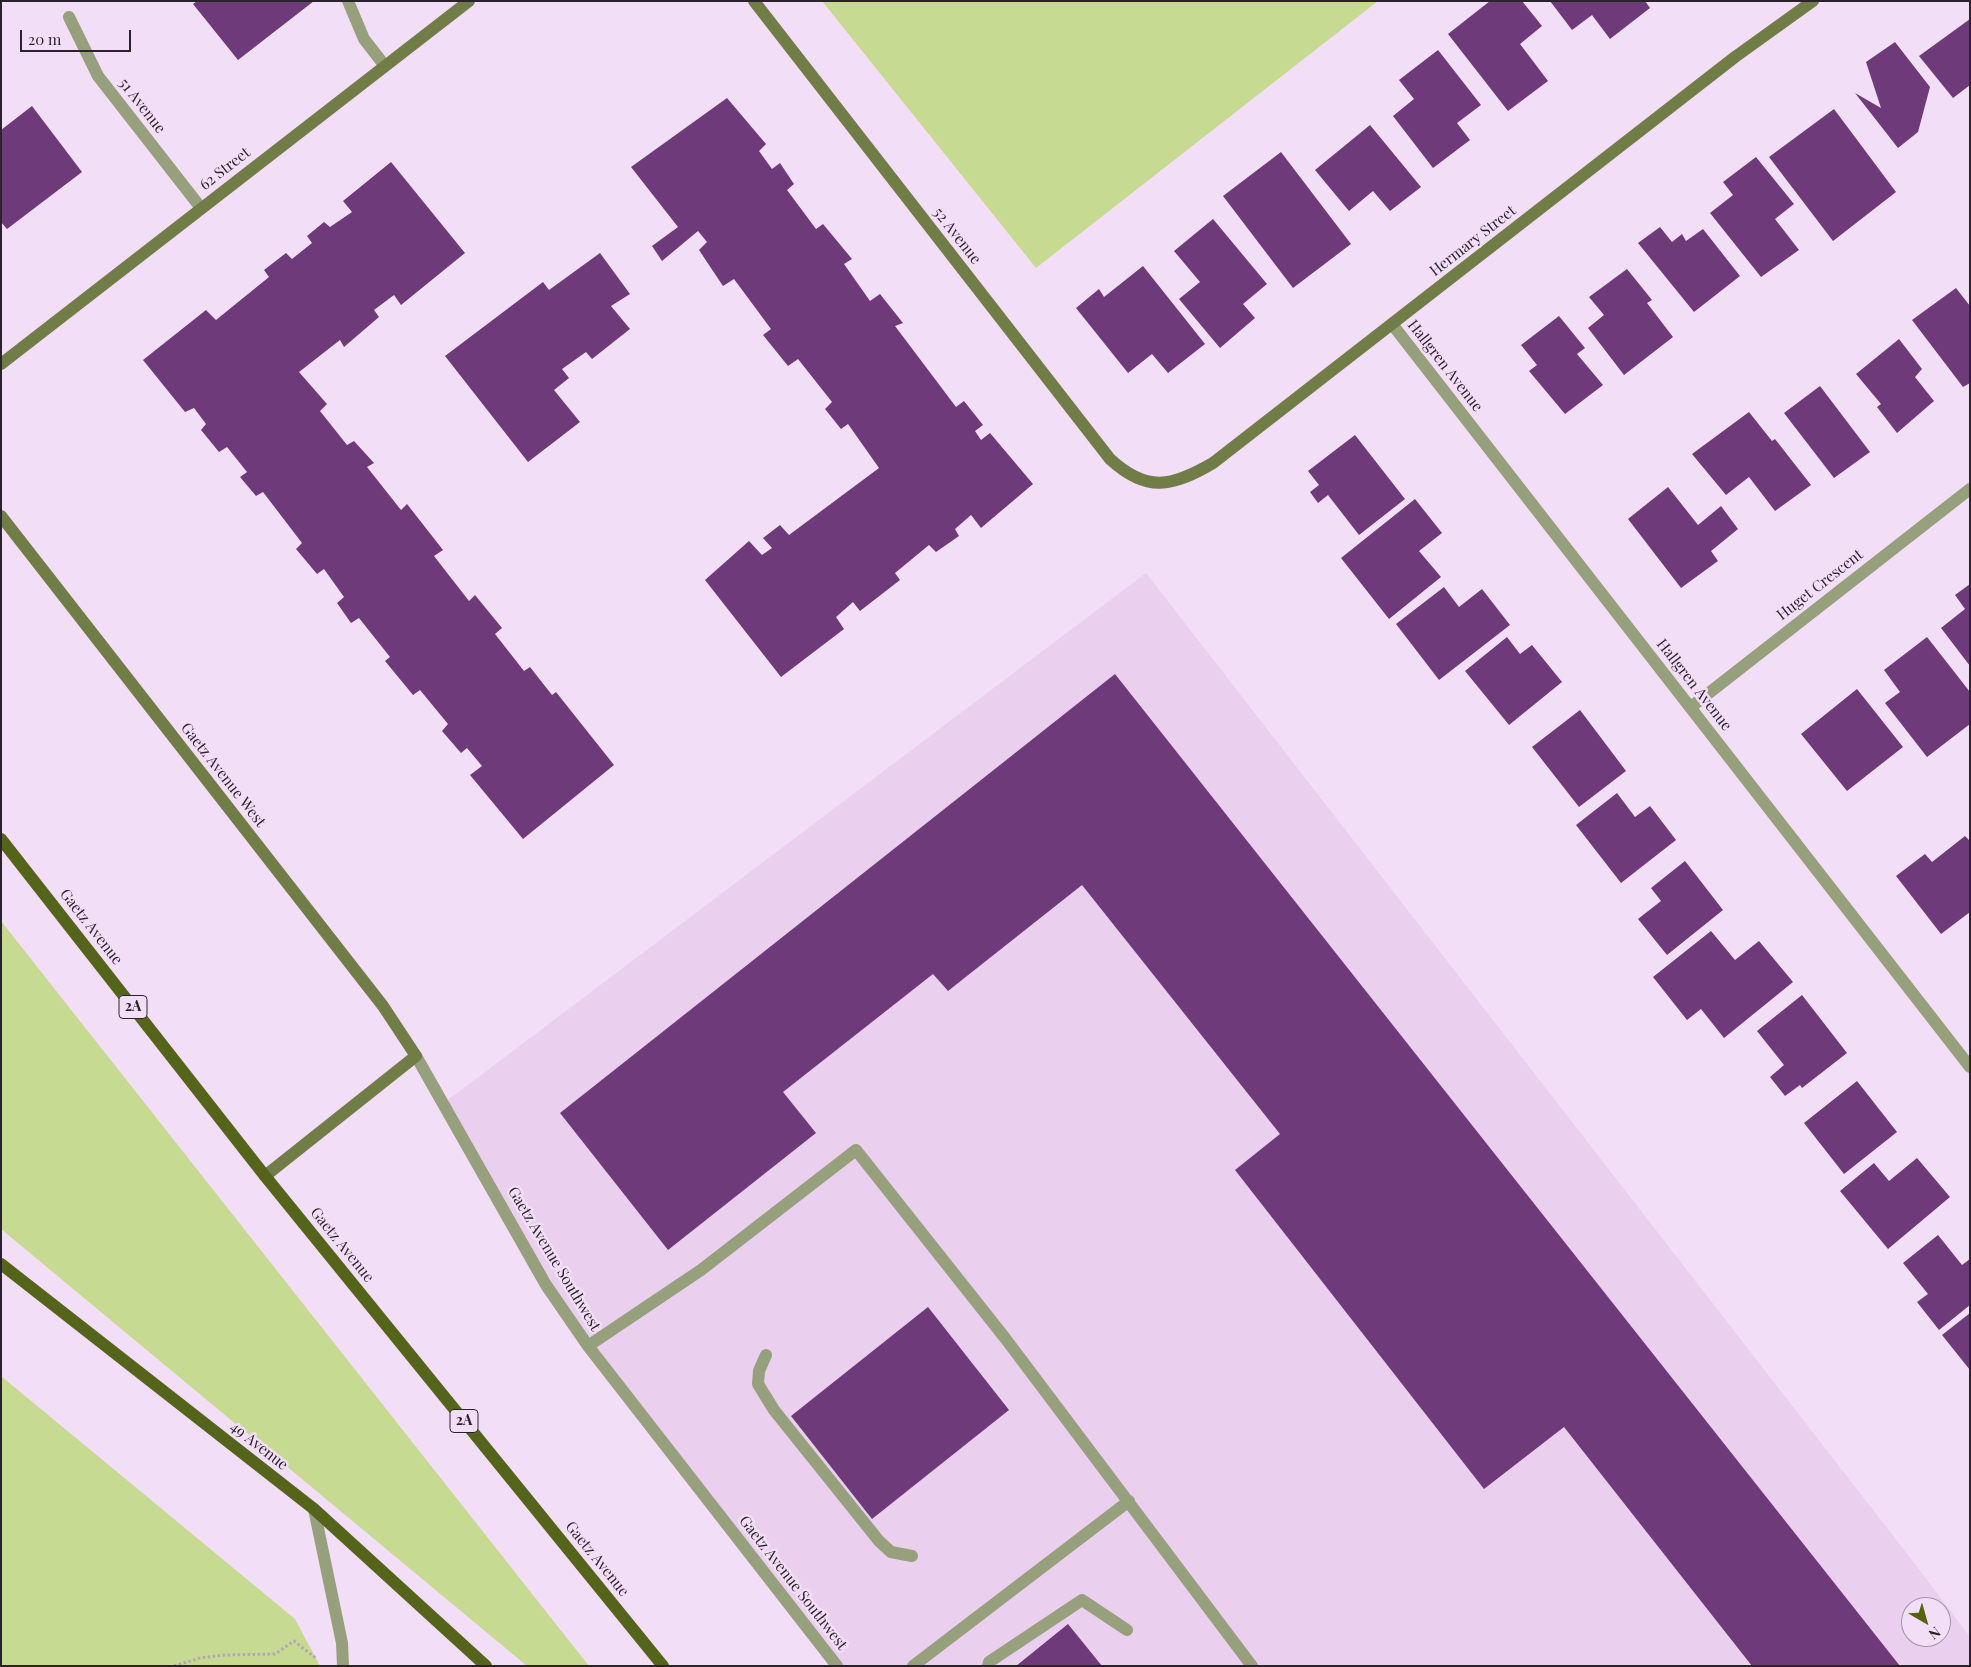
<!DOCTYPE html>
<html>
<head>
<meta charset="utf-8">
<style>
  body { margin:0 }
  #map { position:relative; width:1971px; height:1667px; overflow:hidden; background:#f3def7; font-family:"Playfair Display",serif }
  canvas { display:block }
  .frame { position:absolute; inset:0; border:2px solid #2b232c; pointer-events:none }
  .north { position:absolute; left:1901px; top:1597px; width:50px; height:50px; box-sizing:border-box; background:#f3def7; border:1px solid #a393a6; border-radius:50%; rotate:142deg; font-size:14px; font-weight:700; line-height:20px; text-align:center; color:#2b232c }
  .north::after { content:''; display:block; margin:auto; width:18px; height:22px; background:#54640b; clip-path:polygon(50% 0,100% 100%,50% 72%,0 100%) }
  .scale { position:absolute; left:20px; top:30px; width:111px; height:22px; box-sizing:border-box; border:2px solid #2b232c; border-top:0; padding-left:6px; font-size:15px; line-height:18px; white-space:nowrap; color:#2b232c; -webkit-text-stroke:4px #f3def7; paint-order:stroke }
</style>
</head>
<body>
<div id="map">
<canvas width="1971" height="1667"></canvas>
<div class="frame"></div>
<div class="north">N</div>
<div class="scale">20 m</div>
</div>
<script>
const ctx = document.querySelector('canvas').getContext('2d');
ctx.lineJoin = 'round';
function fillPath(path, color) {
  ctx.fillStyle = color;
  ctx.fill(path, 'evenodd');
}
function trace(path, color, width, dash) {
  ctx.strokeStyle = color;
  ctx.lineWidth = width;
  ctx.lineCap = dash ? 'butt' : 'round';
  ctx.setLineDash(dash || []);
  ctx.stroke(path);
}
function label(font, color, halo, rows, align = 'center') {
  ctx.font = font + ' "Playfair Display",serif';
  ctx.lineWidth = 5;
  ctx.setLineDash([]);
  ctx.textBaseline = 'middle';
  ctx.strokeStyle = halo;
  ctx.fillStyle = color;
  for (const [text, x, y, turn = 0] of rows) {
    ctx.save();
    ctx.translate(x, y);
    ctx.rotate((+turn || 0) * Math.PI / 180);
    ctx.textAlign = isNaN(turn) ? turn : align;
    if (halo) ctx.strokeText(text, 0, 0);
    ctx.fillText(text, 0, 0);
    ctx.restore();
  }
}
const built = new Path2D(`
  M1146,573l769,991 55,73v29h-1133l-249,-320 -144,-243zM1911,1607h30v30h-30z`);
const green = new Path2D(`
  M822,1h556l-342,267z
  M1,921l588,745h-62l-526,-437z
  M1,1376l294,243 25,47h-319z`);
const building = new Path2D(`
  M197,1h117l-76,59 -45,-56z
  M1490,1h32l20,25 -22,18 28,37 -40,30 -60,-77z
  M1550,1h95l5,7 -40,31 -18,-24 -20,15z
  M1970,19v66l-17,13 -34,-42z
  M1895,42l35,45 -12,45 -20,16 -43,-55 26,15 -15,-46z
  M1438,50l43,55 -24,18 13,17 -37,28 -40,-52 21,-17 -15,-19z
  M727,98l39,46 -7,7 13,18 8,-6 14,21 -7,6 29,39 7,-5 29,35 -8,5 26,37 10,-7 23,29 -8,3 61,81 8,-6 19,24 -8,6 6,9 9,-7 43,51 -52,44 -10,-13 -16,14 4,7 -23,16 -7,-7 -34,28 5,7 -40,31 -7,-9 -17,15 8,12 -63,48 -76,-97 44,-39 13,14 10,-7 -9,-10 17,-13 9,10 90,-67 -31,-44 -7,5 -16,-20 7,-7 -34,-43 -10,7 -25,-31 8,-6 -37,-50 -11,7 -24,-36 8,-8 -9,-11 -36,30 -10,-15 26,-19 -47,-60z
  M32,106l50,66 -75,57 -6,-7v-92z
  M1834,109l62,83 -63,49 -64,-84z
  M1370,125l51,62 -31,24 -17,-20 -24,20 -34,-41z
  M1281,152l70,92 -58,44 -70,-92z
  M1756,157l38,47 -19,15 24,31 -38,27 -51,-64 23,-18 -10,-13z
  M391,162l74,91 -64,52 -7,-10 -20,15 5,7 -35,30 -4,-7 -41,32 28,32 -7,7 27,34 7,-4 20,22 -7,4 34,43 6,-6 36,46 -9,6 35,45 6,-6 27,33 -7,6 29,37 6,-4 22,28 4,-3 58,73 -91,74 -53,-64 12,-9 -15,-18 -6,5 -19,-22 6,-7 -28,-34 -7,5 -28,-34 5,-4 -31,-39 -8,5 -14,-20 7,-6 -20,-28 -7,5 -21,-25 6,-6 -39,-51 -7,4 -16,-19 7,-5 -20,-25 -8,5 -18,-22 5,-6 -12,-16 -9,4 -42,-52 63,-50 10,10 53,-43 -5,-7 22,-17 6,6 20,-16 -5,-7 17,-14 6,5 22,-15 -9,-11z
  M1213,219l54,65 -24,20 12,14 -35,30 -41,-49 21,-17 -26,-31z
  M1660,227l12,15 10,-8 4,7 17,-12 37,47 -46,36 -56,-69z
  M600,253l30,41 -19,12 19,23 -38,30 -6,-7 -24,17 7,9 -15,12 26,32 -52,40 -83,-106 98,-74 6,8z
  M1143,266l62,78 -37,29 -16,-19 -24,19 -52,-65 23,-19 5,8z
  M1627,269l25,31 -5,3 26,34 -49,38 -36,-47 16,-13 -15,-18z
  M1956,288l14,18v77l-7,4 -51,-67z
  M1559,316l26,32 -8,6 26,31 -38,29 -36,-43 8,-6 -16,-20z
  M1899,339l23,30 -7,8 19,24 -37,32 -20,-26 4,-3 -25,-30z
  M1820,386l50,66 -36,26 -50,-65z
  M1749,412l23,29 3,-2 36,46 -36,26 -26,-34 -23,18 -34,-41z
  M1355,435l50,64 -46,36 -31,-40 -10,8 -8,-11 9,-7 -11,-14z
  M1668,487l30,38 23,-19 17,23 -27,22 7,10 -37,27 -53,-69z
  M1415,499l27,34 -23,18 22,26 -52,42 -48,-61z
  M1970,584v82l-29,-38 24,-19 -10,-14z
  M1444,587l15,20 23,-18 28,36 -71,55 -43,-56z
  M1507,637l13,17 12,-9 30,37 -53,43 -44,-54z
  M1927,637l43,55v32l-43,33 -42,-54 15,-11 -16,-22z
  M1115,674l785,992h-148l-188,-239 -80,62 -249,-319 45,-36 -198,-249 -134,106 -15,-17 -150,118 33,41 -148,117 -108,-137z
  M1857,689l46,58 -56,44 -46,-57z
  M1580,710l46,61 -47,36 -47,-60z
  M1617,793l18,24 15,-11 26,34 -55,43 -45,-58z
  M1965,836l5,5v71l-29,22 -45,-58 29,-22 7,8z
  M1685,861l38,49 -56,45 -29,-36 23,-18 -10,-13z
  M1711,931l24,29 24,-19 34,41 -69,56 -23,-29 -14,11 -34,-43z
  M1802,995l45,58 -45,35 -2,-3 -15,11 -15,-19 14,-12 -27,-34z
  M1857,1081l40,51 -53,42 -40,-51z
  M1917,1158l33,39 -62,52 -48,-58 34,-28 15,18z
  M1938,1235l24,30 8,-6v46l-31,25 -22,-28 11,-8 -25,-31z
  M928,1307l81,103 -137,109 -81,-103z
  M1970,1313v57l-28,-35z
  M1068,1624l34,42h-86z`);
const path = new Path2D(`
  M174,1666l26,-8 24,-3 51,-1 19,-13 23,18`);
const lane = new Path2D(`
  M348,1l16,38 21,27
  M416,1056l130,229 42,61 249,320
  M588,1346l113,-76 155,-120 149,188 247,328
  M766,1355l-7,16 -1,13 16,26 105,131 12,11 21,4
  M314,1509l28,134 1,23
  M913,1666l216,-165
  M988,1666l1,-4 93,-62 45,30`);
const street = new Path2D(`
  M69,17l29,59 103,132
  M1392,324l578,743
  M1691,707l279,-218`);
const secondary = new Path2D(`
  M754,1l356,458c37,34 62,28 103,4l522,-406 78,-56
  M1,364l468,-363
  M1,516l382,490 33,50 -151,120`);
const primary = new Path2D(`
  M1,839l264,337 398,490
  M1,1264l313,245 172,157`);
const shields = [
  [133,1007,28],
  [464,1421,28]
];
const shieldNames = [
  ["2A",133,1007],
  ["2A",464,1421]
];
const streetNames = [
  ["51 Avenue",142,106,52],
  ["62 Street",225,169,-38],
  ["52 Avenue",957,236,52],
  ["Hermary Street",1473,241,-38],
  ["Hallgren Avenue",1445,366,52],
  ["Huget Crescent",1820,585,-38],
  ["Hallgren Avenue",1694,685,52],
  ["Gaetz Avenue West",223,775,52],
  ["Gaetz Avenue",91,927,52],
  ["Gaetz Avenue",342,1245,51],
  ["Gaetz Avenue Southwest",554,1259,59],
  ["49 Avenue",259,1446,38],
  ["Gaetz Avenue",597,1559,51],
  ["Gaetz Avenue Southwest",793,1583,52]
];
fillPath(built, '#eacfee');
fillPath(green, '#c7da92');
fillPath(building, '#6f3a79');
trace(path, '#b6a5b9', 3, [2.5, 2.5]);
trace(lane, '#96a07c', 12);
trace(street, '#96a07c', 12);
trace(secondary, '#707d47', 12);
trace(primary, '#55641b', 12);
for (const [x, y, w] of shields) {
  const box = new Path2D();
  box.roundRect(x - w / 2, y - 11.5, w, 23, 4);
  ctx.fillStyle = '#f3def7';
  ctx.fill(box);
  trace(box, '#2b232c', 1);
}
label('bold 14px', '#2b232c', null, shieldNames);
label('15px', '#2b232c', '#f3def7', streetNames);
</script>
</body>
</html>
